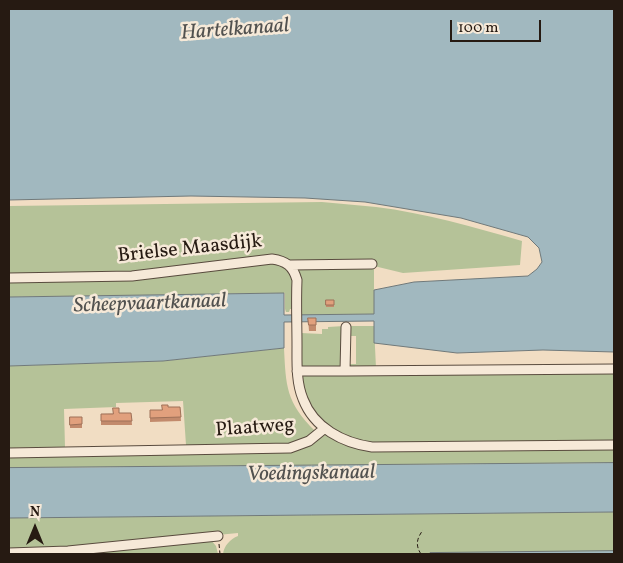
<!DOCTYPE html>
<html>
<head>
<meta charset="utf-8">
<style>
  body { margin:0 }
  #map { position:relative; width:623px; height:563px; overflow:hidden; background:#f1ddc3; font-family:Vollkorn,serif }
  canvas { display:block }
  .frame { position:absolute; inset:0; border:10px solid #261a12; pointer-events:none }
  .north { position:absolute; left:10px; top:503px; width:50px; height:50px; -webkit-text-stroke:4px #f6e9d8; paint-order:stroke; rotate:0deg; font-size:14px; font-weight:700; line-height:20px; text-align:center; color:#261a12 }
  .north::after { content:''; display:block; margin:auto; width:18px; height:22px; background:#261a12; clip-path:polygon(50% 0,100% 100%,50% 72%,0 100%) }
  .scale { position:absolute; left:450px; top:20px; width:91px; height:22px; box-sizing:border-box; border:2px solid #261a12; border-top:0; padding-left:6px; font-size:15px; line-height:18px; white-space:nowrap; color:#261a12; -webkit-text-stroke:4px #f6e9d8; paint-order:stroke }
</style>
</head>
<body>
<div id="map">
<canvas width="623" height="563"></canvas>
<div class="frame"></div>
<div class="north">N</div>
<div class="scale">100 m</div>
</div>
<script>
const ctx = document.querySelector('canvas').getContext('2d');
ctx.lineJoin = 'round';
function fillPath(path, color) {
  ctx.fillStyle = color;
  ctx.fill(path, 'evenodd');
}
function trace(path, color, width, dash) {
  ctx.strokeStyle = color;
  ctx.lineWidth = width;
  ctx.lineCap = dash ? 'butt' : 'round';
  ctx.setLineDash(dash || []);
  ctx.stroke(path);
}
function label(font, color, halo, rows, align = 'center') {
  ctx.font = font + ' Vollkorn,serif';
  ctx.lineWidth = 5;
  ctx.setLineDash([]);
  ctx.textBaseline = 'middle';
  ctx.strokeStyle = halo;
  ctx.fillStyle = color;
  for (const [text, x, y, turn = 0] of rows) {
    ctx.save();
    ctx.translate(x, y);
    ctx.rotate((+turn || 0) * Math.PI / 180);
    ctx.textAlign = isNaN(turn) ? turn : align;
    if (halo) ctx.strokeText(text, 0, 0);
    ctx.fillText(text, 0, 0);
    ctx.restore();
  }
}
const green = new Path2D(`
  M322,202c18,2 36,3 54,5 49,6 98,20 146,34l-2,24 -117,8 -29,-7v48l-73,1v-32l-3,-14 75,-3 3,-5h-87l-135,11 -145,3v-69z
  M273,263c26,5 21,24 22,46h-5l-1,3h-3l-1,-3v-16l-276,4v-17z
  M344,326v34l-7,9 -34,-1 -2,-2v-33l21,1v-5h6v-2z
  M347,326h27l2,42 -28,1v-5h8v-28h-9z
  M284,348c2,39 2,54 31,83l-9,7 -15,6 -105,1 -3,-44 -67,2v4l-52,2 1,38 -56,1v-82l154,-5z
  M614,371v70l-245,3c-36,-7 -62,-32 -68,-68l3,-2z
  M325,435h5l15,9 269,3v16l-605,5v-13l282,-4 9,-1z
  M614,512v42h-391c1,-8 7,-15 15,-18v-3l-165,16 -64,2v-33z
  M211,540l5,6 2,8h-182z`);
const water = new Path2D(`
  M9,9h605v343l-71,-2 -86,3 -83,-10v-22l-90,1v26l-121,13 -154,5v-69l275,-4v22l90,-1v-24l40,-8 114,-6 9,-7 5,-7 -3,-14 -11,-11 -67,-19 -96,-16 -60,-4 -114,-2 -182,4z
  M614,463v49l-605,6v-50z
  M614,551v3h-184v-1z`);
const path = new Path2D(`
  M219,544l1,10
  M421,554c-6,-9 -4,-16 2,-24`);
const minor = new Path2D(`
  M290,265l82,-1
  M9,278l123,-2 140,-17c14,2 21,7 25,21 -1,22 0,44 0,66 0,17 -1,36 6,53 11,29 40,44 69,48l242,-2
  M297,371h48l1,-44
  M345,371l269,-2
  M9,453l281,-5 19,-7 16,-13
  M9,553l59,-2 150,-15`);
const wall = new Path2D(`
  M326,300h8v7h-8z
  M308,318h8v13h-7z
  M168,407h12l1,14 -31,1v-12h12z
  M131,413l1,12h-31v-11z
  M70,417h12v11h-12z`);
const building = new Path2D(`
  M326,300h8v5h-8z
  M308,318h8v7h-7z
  M162,405h6v2h12l1,10 -31,1v-8h12z
  M113,408h6v5h12l1,8h-31v-7h12z
  M70,417h12v7l-12,1z`);
const streetNames = [
  ["Brielse Maasdijk",190,250,-6],
  ["Plaatweg",255,429,-4]
];
const waterNames = [
  ["Hartelkanaal",235,31,-4],
  ["Scheepvaartkanaal",150,305,-2],
  ["Voedingskanaal",311,475,-1]
];
fillPath(green, '#b5c298');
fillPath(water, '#a1b8bf');
trace(water, '#70797a', 1);
trace(minor, '#594b3e', 11);
trace(path, '#261a12', 1, [4, 2.5]);
trace(minor, '#f6e9d8', 9);
fillPath(wall, '#c28a6c');
fillPath(building, '#e1a07d');
trace(building, '#9e7058', 1);
label('20px', '#261a12', '#f6e9d8', streetNames);
label('italic 21px', '#51514f', '#f6e9d8', waterNames);
</script>
</body>
</html>
